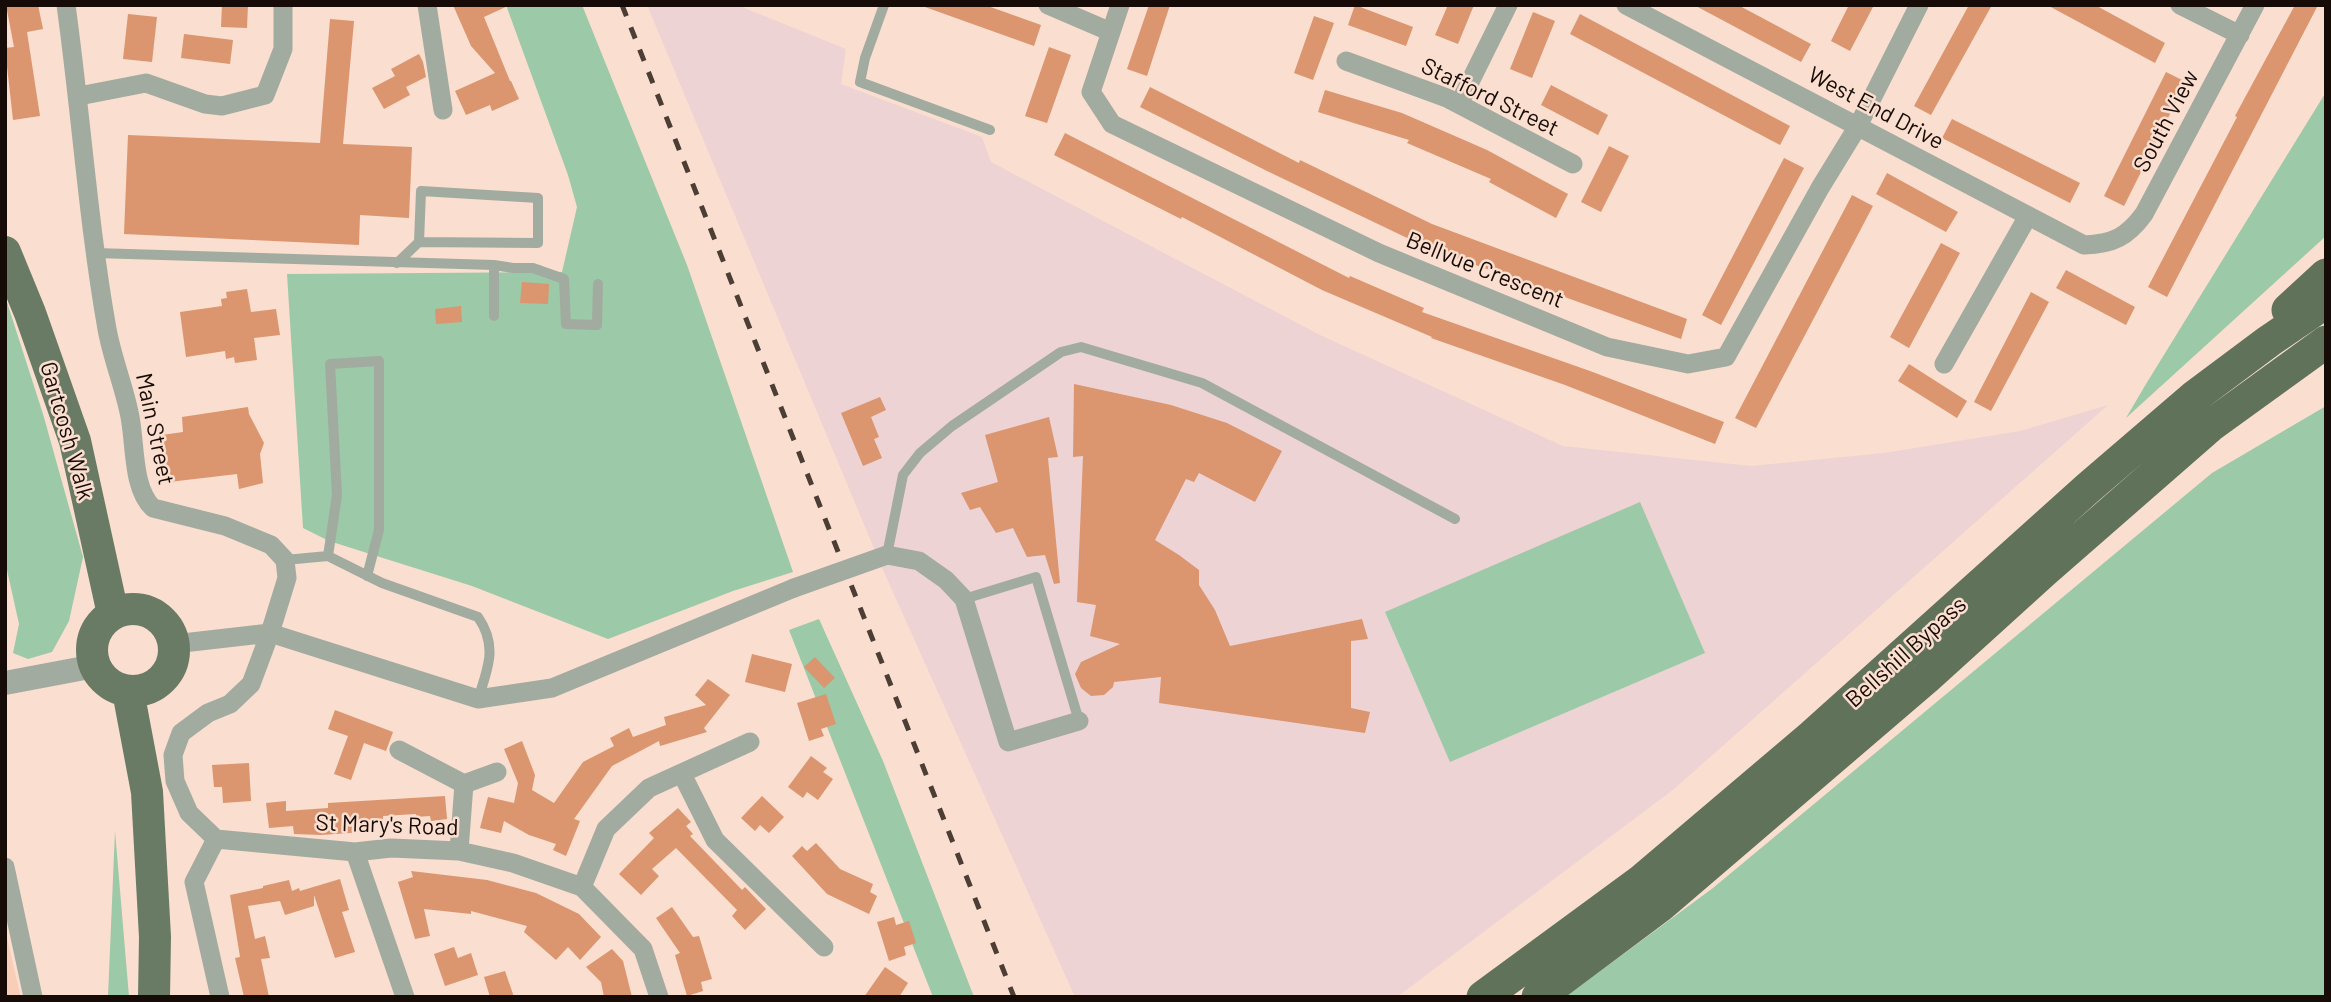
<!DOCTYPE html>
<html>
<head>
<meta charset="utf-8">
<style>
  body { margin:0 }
  #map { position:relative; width:2331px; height:1002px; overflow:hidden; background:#fadecf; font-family:Barlow,sans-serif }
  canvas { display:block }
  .frame { position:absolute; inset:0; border:7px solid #160b06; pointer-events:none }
</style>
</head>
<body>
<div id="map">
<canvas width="2331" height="1002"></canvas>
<div class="frame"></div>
</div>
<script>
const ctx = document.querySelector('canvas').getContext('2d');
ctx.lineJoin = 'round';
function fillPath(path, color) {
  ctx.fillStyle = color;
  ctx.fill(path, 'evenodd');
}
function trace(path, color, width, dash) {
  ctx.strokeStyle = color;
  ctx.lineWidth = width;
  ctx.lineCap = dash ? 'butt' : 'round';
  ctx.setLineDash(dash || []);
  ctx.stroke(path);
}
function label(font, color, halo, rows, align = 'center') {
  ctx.font = font + ' Barlow,sans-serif';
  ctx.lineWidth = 5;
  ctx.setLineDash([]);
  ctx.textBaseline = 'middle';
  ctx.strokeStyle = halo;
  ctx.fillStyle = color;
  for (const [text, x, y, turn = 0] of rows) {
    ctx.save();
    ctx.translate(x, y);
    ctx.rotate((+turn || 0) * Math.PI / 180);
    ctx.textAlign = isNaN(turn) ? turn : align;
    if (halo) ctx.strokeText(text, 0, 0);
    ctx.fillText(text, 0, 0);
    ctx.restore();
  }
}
const built = new Path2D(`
  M5,929l15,65v3h-15z`);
const education = new Path2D(`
  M647,5h90l109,44 -5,35 141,53 9,25 329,173 243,111 188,20 133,-13 136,-22 88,-26 -434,384 -277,208h-322l-192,-427z`);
const green = new Path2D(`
  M506,5h76l105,260 106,307 -60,19 -125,48 -136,-53 -143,-45 -26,-13 -16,-254 275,-2 15,-65 -9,-32z
  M2326,92v144l-200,182 20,-34z
  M5,296l38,118 40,143 -14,64 -17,31 -24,7 -15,-6 6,-29 -14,-63z
  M2326,406v591h-761l148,-109 499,-415z
  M1640,502l65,151 -255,109 -65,-150z
  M819,619l64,142 91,236h-41l-144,-367z
  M115,831l14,166h-21z`);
const building = new Path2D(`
  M6,5h32l5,24 -16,3 13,84 -27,4 -8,-72 9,-1z
  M222,5h26l-1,23 -26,-1z
  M453,5h57l-26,12 26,64h1l8,18 -27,12 -2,-6 -24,10 -11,-24 40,-18 -24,-27z
  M925,5h60l56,20 -7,21 -109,-39z
  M1149,5h21l-23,71 -20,-7z
  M1355,5l58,22 -7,19 -58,-21z
  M1448,5h26l-16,39 -23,-9z
  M1694,5h44l73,39 -10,18z
  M1849,5h25l-24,46 -19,-10z
  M1969,5h23l-61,110 -17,-9z
  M2047,5h48l70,38 -10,20z
  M2295,5h23l-151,292 -19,-10 89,-170 -2,-1z
  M1533,12l22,9 -23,57 -22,-9z
  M128,14l29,3 -5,45 -29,-3z
  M1580,14l210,112 -10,19 -210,-111z
  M1314,16l20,7 -21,57 -19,-7z
  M330,19l24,2 -11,123 69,3 -3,71 -49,-3 -1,30 -235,-11 4,-99 192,8z
  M184,34l49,6 -3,24 -49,-6z
  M1049,47l22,8 -24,68 -22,-7z
  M419,54l4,8 3,15 -20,10 4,8 -26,14 -12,-21 23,-12 -4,-7z
  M2166,72l20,10 -62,124 -20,-10z
  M1551,85l57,30 -10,20 -57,-30z
  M1150,87l149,76 1,-3 132,64 255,95 -6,20 -255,-92 -159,-76 -127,-64z
  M1325,90l77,23 85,37 81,44 -12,24 -67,-36 2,-3 -84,-36 2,-3 -91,-28z
  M1952,119l128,64 -10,20 -128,-65z
  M1065,133l284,145 1,-2 74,32 -2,4 168,59 134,51 -9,22 -150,-59 -134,-47 1,-1 -110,-47 -140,-73 -1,2 -127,-64z
  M1609,146l20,10 -28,56 -20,-10z
  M1784,158l20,10 -83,157 -19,-10z
  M1887,173l71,39 -12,20 -70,-38z
  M1852,195l21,11 -117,222 -21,-10z
  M1941,243l19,10 -51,95 -19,-11z
  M2066,270l69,37 -9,18 -70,-37z
  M522,282l27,2 -1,20 -28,-1z
  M247,289l4,23 25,-3 4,26 -26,3 3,22 -22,3 -1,-6 -8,2 -1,-8 -39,6 -6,-45 42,-6 -1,-7 6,-1 -1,-6z
  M2031,292l18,10 -58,109 -17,-9z
  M461,306l1,16 -26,2 -1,-15z
  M1909,364l58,37 -10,17 -59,-37z
  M1074,384l97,21 56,18 55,28 -27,51 -56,-29 -5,9 -8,-3 -31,61 24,15 20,15v15l16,25 15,36 132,-27 6,20 -17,2v67l19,4 -5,21 -206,-30 2,-26 -47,5 -1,5 -9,8 -13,1 -10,-8 -6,-14 6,-12 39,-18 -30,-8 6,-31 -19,-3 6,-146 -10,1z
  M880,397l6,13 -15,7 8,20 -5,2 8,19 -19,8 -22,-53z
  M248,407l1,7 15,29 -4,11 3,29 -24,6 -2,-15 -68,8 -7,-47 21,-3 -1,-15z
  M1049,417l9,40 -10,1 12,125 -6,1 -9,-29 -18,2 -14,-29 -17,5 -16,-26 -10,3 -9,-17 37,-11 -13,-47z
  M752,654l40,10 -7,28 -40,-10z
  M815,657l20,21 -11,10 -20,-21z
  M708,679l22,16 -26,33 3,4 -47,14 -1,-5 -47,25 -38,53 6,2 -14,35 -13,-6 3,-6 -27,-9 -25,-14 -3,12 -21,-5 8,-31 26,6 4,-20 -14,-34 18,-8 13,34 -3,15 22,13 29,-41 31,-16 -4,-8 19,-10 4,9 33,-12 -2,-8 42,-12 -11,-10z
  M826,694l10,30 -15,5 3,7 -15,5 -12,-38z
  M335,710l58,22 -7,19 -22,-8 -13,37 -17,-6 14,-38 -20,-7z
  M811,756l16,12 -4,4 10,7 -15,21 -11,-8 -4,6 -15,-11z
  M249,763l2,38 -28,2 -1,-16h-8l-2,-22z
  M445,796l2,23 -16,2 -1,-5 -14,1v-3l-33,2v8l-20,1v7l-42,3 -27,-1 -1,-8 -24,2 -3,-25 20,-2v10l42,-3v-5z
  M762,796l22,21 -15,16 -9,-8 -5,6 -14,-13z
  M678,808l13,14 -5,4 7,8 -3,2 52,54 3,-3 21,22 -21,21 -13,-14 5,-6 -61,-62 -24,21 7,7 -18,19 -22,-21 35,-36 -5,-5z
  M816,843l24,26 33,15 -3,8 7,4 -8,18 -42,-20 -35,-38 10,-10 5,5z
  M411,871l76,9 49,13 43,21 22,23 -21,23 -12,-13 -12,13 -32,-28 3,-6 -56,-15v3l-47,-5 6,27 -15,3 -17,-57 15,-5z
  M340,879l9,31 -7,2 13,40 -20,6 -21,-63v11l-29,9 -5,-14 -32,5 7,33 10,-3 5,22 -9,1 8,38h-25l-9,-39 5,-1 -10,-62 33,-7v-2l26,-6 3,11 7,-3 1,3z
  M672,907l21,30 6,-1 13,43 -11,3 2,9 -16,5 -12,-41 5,-2 -24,-35z
  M894,917l2,8 13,-4 7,22 -12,4 2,8 -17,6 -12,-39z
  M454,947l4,11 13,-5 7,22 -33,11 -11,-32z
  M612,949l11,12 9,36h-28l-3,-15 -15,-15z
  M885,967l23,16 -9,14h-35z
  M505,971l9,26h-24l-6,-20z`);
const service = new Path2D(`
  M884,5l-19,53 -5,24 130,48
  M95,253l399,12v51
  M397,263l22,-21 2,-51 117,7v45l-119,-1
  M494,265l19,3h20l31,11 2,45 31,1 1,-41
  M887,555l16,-80 17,-22 32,-27 109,-74 20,-5 121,36 253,136
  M328,556l9,-61 -7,-131 49,-3v169l-12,46
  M285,560l43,-4 54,27 96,34c20,29 10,51 0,82
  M964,599l72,-22 43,144`);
const minor = new Path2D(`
  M66,5c15,108 22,217 41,324 5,28 16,55 22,83 7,29 2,75 24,96l72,18 46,19 14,15 2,18 -17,55 -19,51 -21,20 -22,9 -27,20 -8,22 2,26 14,32 27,26
  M427,5l16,105
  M1048,5l63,27
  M1120,5l-29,87 21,32 267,129 228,94 81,17 38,-7 94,-169 38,-62 61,-121
  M1626,5l458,240c29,-1 43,-8 60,-31l111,-209
  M2180,5l60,30
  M1346,61l101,37 126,66
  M79,96l67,-13 59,21 17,2 43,-11 18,-46v-44
  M1459,104l49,-99
  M1944,364l84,-148
  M887,555l32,6 27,19 18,19 44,143 71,-21
  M174,644l96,-11 208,66 74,-11 242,-100
  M399,750l65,34 -5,67
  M682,774l33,66 109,107
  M464,784l33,-12
  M216,839l139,13 36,-4 68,3 54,12 69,24 61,62 16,48
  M216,839l-22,43 26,115
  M355,852l50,145
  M5,867l28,130
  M582,887l24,-58 43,-41 101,-46`);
const tertiary = new Path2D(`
  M5,683l90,-17`);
const primary = new Path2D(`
  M5,252l25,61 45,128 38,173
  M92 650a41 41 0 1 1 82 0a41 41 0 1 1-82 0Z
  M128,691l19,101 8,145 -1,60`);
const trunk = new Path2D(`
  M2288,310l38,-35
  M1483,997l158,-116 171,-145 276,-248 106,-91 75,-56 57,-39
  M1538,997l123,-92 265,-227 118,-107 166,-145 116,-84`);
const rail = new Path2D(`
  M622,5l392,992`);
const minorBridge = new Path2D(`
  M794,588l93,-33`);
const streetNames = [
  ["Stafford Street",1490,97,26],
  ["West End Drive",1876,108,28],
  ["South View",2166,121,-62],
  ["Bellvue Crescent",1485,270,22],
  ["Main Street",155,429,78],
  ["Gartcosh Walk",67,431,74],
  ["Bellshill Bypass",1906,652,-42],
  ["St Mary's Road",387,825,2]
];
fillPath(built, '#f8ceb8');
fillPath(education, '#eed3d4');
fillPath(green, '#9cc9a7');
fillPath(building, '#db956f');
trace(service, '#a2ab9f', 10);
trace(minor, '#a2ab9f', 19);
trace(tertiary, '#a2ab9f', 24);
trace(primary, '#6a7b65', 32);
trace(trunk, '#60725a', 33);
trace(rail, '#4c3d35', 5, [12, 12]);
trace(minorBridge, '#a2ab9f', 19);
label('23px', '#160b06', '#fadecf', streetNames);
</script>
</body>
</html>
